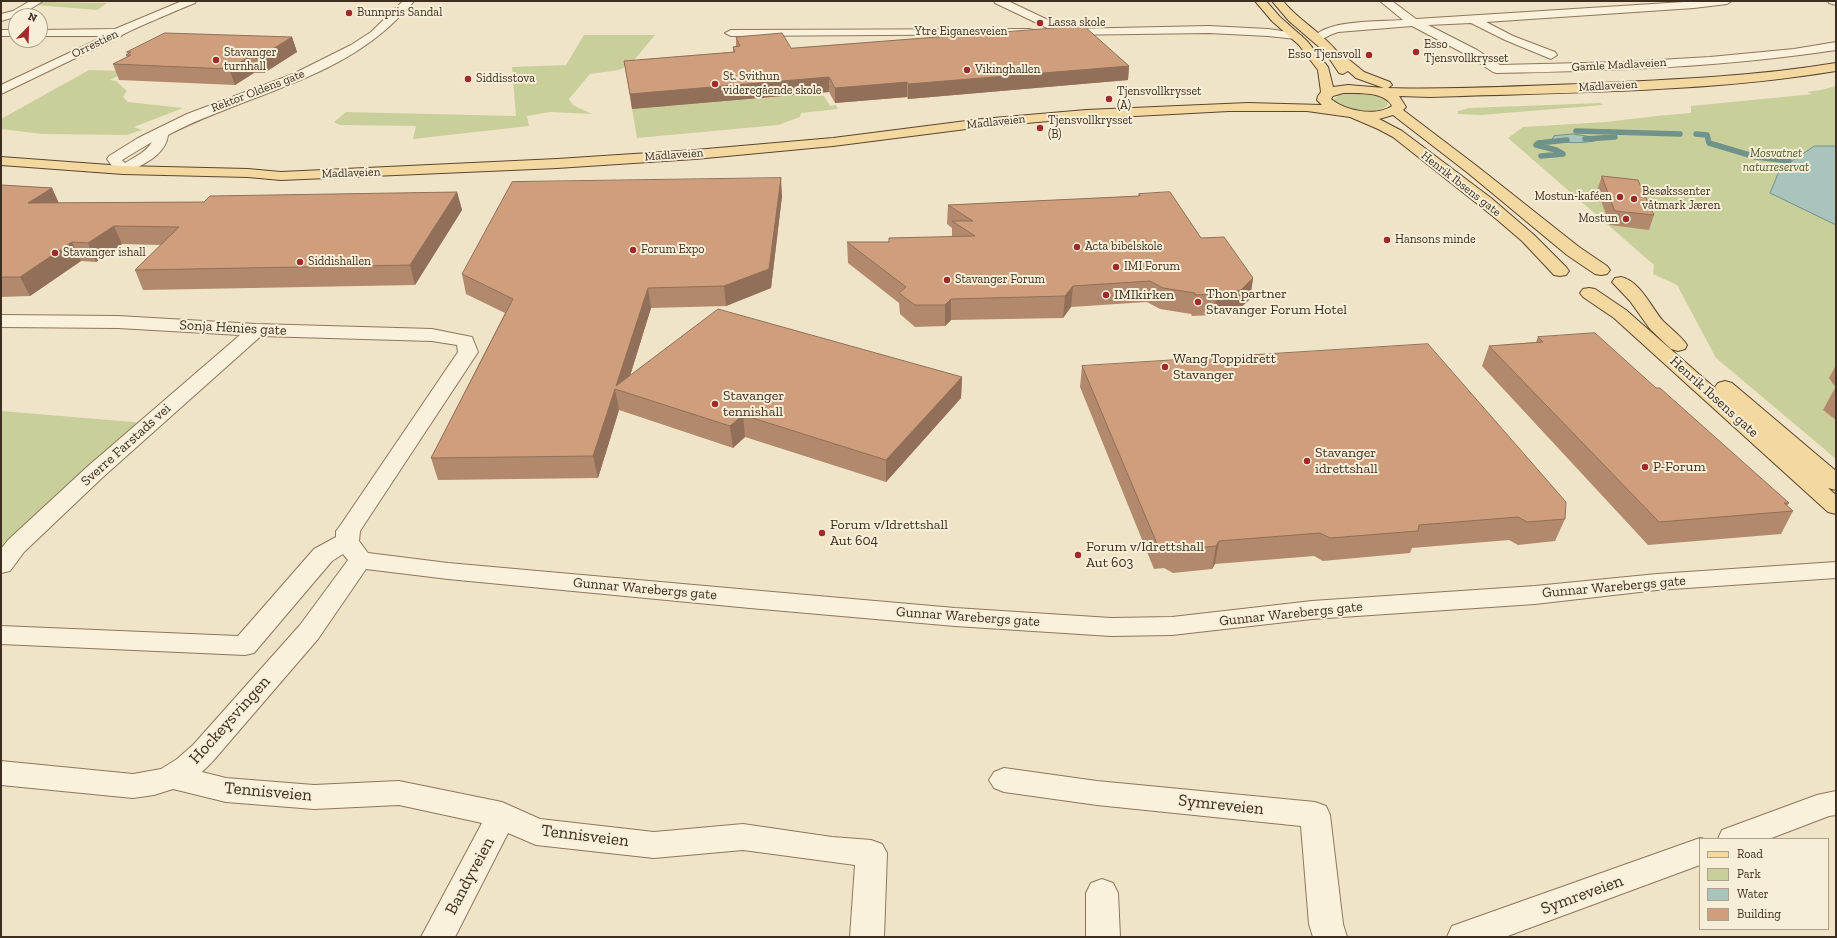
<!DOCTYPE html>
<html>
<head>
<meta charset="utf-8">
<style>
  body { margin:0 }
  #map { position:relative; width:1837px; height:938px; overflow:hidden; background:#f0e4c8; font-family:"Zilla Slab",serif }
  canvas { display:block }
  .frame { position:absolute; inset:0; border:2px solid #3d2e20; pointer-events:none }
  .legend { position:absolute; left:1699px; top:838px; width:130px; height:92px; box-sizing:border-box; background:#f7eed8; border:1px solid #ada18e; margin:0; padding:5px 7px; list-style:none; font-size:12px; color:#3d2e20 }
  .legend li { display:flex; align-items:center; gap:8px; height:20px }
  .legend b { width:20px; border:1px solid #ada18e }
  .north { position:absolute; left:8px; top:8px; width:40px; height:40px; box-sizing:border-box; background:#f7eed8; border:1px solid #ada18e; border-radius:50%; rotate:23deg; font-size:11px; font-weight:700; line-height:16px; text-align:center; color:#3d2e20 }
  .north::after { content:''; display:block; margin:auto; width:14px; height:18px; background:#9e2a2b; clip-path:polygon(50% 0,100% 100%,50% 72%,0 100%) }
</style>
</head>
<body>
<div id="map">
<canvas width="1837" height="938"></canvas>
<div class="frame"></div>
<ul class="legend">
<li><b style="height:5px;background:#f3d9a0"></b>Road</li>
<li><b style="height:11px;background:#c9cf9b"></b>Park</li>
<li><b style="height:11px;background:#a9c4bc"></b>Water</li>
<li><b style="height:11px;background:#cf9f7d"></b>Building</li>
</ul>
<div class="north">N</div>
</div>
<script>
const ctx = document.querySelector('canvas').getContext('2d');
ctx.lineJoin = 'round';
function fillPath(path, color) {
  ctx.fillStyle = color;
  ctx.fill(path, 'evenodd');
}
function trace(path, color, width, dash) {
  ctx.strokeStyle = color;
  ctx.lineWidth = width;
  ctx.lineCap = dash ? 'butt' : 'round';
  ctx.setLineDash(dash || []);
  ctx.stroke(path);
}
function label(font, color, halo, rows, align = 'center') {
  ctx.font = font + ' "Zilla Slab",serif';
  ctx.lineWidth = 4;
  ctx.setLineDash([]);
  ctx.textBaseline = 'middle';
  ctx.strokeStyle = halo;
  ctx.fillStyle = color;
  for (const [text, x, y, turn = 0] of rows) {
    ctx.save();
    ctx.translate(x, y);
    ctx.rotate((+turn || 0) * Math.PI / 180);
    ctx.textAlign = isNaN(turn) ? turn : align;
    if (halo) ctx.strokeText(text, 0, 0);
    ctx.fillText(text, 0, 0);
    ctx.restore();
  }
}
const green = new Path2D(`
  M42,2l65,1 -10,7 -61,-5z
  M584,35h71l-25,30 -11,5 -29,4 -21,25 4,6 19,9 -42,-2 -23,4 2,10 -116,13 3,-13 -76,-1 -6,-3 12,-10 170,4 -4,-49 54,-2z
  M89,70l38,1 -17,9 6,1 11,10 -4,6 5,5 55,6 -49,19 8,3 -15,5 -85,-1 -41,-5v-10z
  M1836,86v373l-120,-101 -39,-73 -24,-11 1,-9 -146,-127 15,-11 83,-5 50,-6 35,-3v-7l122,-12 -6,-2 14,-2z
  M1354,93c10,0 31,1 34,12 -10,10 -47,7 -54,-6l6,-5z
  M808,94l16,2 6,10 6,-1 2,4 -37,4 -1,4 -22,8 -141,13 -5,-29z
  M1600,103l3,2 -122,10 -23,-1v-3l11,-3z
  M1,411l144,12 -144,135z`);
const water = new Path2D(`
  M1573,134l20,3 3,2 -1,2c-15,2 -29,3 -43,-2l2,-3z
  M1815,146h21v79l-66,-32 10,-24z`);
const stream = new Path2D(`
  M1576,131l104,3
  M1696,134l11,1 2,8 47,14 33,4
  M1585,139l30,-2 -6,-5
  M1541,156l22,-2 -7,-4 -20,-5 2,-2 29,-3`);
const street = new Path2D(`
  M30,1h13l-22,14 -20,6v-7l12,-3z
  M182,1h14l-1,2c-10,4 -72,30 -74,33l-120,58v-9l104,-49h-65v-6l75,-1z
  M403,1h11c-5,7 -12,13 -19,20 -61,60 -153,75 -227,114 -2,20 -25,29 -40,38 -11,3 -15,-6 -21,-14l2,-3 29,-18 49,-24 106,-40 58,-29 20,-13zM152,142c-6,10 -17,15 -27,21l-3,-3z
  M994,1h14l59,28 142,-3 59,3 28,4 6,3 -6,3 -28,-3 -59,-3 -147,2 -67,-32z
  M1380,1h12l24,18 284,-18h32l-5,3 -33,4 -208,14 27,14 42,16 2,3 -6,4 -46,-19 -34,-17 -43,2 49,25 23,15 124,-3 86,-5 84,-8 42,-7v8c-112,17 -225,21 -339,23l-4,-1 -24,-16 -57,-30 -74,6 -8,3 -11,6 -6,-3c14,-19 68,-16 90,-18z
  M1828,1h8v4l-7,-2z
  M1029,29l4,1 2,2 -2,2 -302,2 -6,-3 6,-3z
  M1,30h15v6h-15z
  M1,315l117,1 138,8 176,5 40,8 6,15 -118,179 -1,10 9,12 80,10 302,27 205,18 156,10 61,-1 140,-16 223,-15 122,-12 179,-12v16l-179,12 -122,14 -223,15 -140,16 -61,1 -156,-10 -205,-18 -302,-29 -82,-10 -48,70 -105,122 -11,11 24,6 88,7 85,-4 103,21 38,17 114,13 89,-8 89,13 39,3 11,4 5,9 -3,84h-34l5,-72 -112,-15 -89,8 -118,-13 -28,-12 -53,104h-34l61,-114 -83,-18 -85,4 -88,-7 -53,-13 -19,6 -21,3 -132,-13v-24l132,13 28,-5 16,-10 16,-14 107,-120 48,-65 -5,-6 -11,7 -78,92 -9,2 -244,-11v-18l237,10 76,-87 22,-12v-6l4,-5 118,-174 -1,-7 -25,-4 -171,-5 -158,141 -79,75 -14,19 -9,2v-24l7,-9 79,-73 153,-132 -122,-7 -117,-1z
  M1004,768l93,13 218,21 11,4 4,9 13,109 4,13h-34l-4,-13 -8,-98 -204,-21 -93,-13 -10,-4 -5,-8 5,-8z
  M1836,791v24l-7,1 -60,23h-51l4,-9 95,-35z
  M1700,838l4,1h-4v26l-195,72h-58l5,-11z
  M1102,879l11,4 5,10 2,44h-34v-44l5,-10z`);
const primary = new Path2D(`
  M1255,1h11l14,16 27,24 21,26 5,20 15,-2 36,3 -28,-10 -8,-7 -5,3 -4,-1 -14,-21 -36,-31 -17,-20h11c16,20 40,32 56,53h3l22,18 26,10 2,3 -4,3c64,2 127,-2 191,-4 86,-4 172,-7 257,-21v8c-134,22 -271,21 -406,26l-31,-1 7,11 -3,3 75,57 101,80 28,19 3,4 -3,4 -6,1 -6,-1 -28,-19 -99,-82 -75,-58 -14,4 23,12 89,67 43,37 32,32 3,4 -3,4 -6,1 -6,-1 -32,-34 -28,-24 -101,-80 -15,-8 -28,-12 -43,-6h-78l-169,9 -78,7 -149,19 -138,13 -138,9 -276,12 -33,-3 -125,-3 -122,-9v-8l122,9 125,3 33,3 276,-13 138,-9 138,-12 149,-19 104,-9 162,-7 74,2 -5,-5 1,-4 3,-4 -3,-22 -19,-25 -27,-24zM1343,93c13,0 42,-2 49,13 -17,11 -46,5 -61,-7l2,-3z
  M1621,277c19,4 30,30 42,44 8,8 18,15 24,24l-2,4 -7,2 -7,-2 -21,-20 -20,-28 -18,-19 3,-4z
  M1589,288l6,1 31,21 91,80 -2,-3 3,-4 7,-2 7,2 104,88v19l-8,-2 8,7v19l-8,-2 -214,-194 -31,-21 -3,-4 3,-4z`);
const wall = new Path2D(`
  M292,37l5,15 -33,21h-10l-19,12 -116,-5 -6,-16 14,-7 -1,-2 2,-1 -1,-2z
  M736,37l55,11 338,18 -1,14 -220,19 -1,-2 -72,6 -6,-11 -197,17 -8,-48 109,-9v-5l3,-1z
  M1602,176l52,39 -5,15 -39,-5 -13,-35z
  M1,185l51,3 7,15 145,-1 253,-10 5,18 -47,75 -272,5 -8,-20 26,-25 -39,-1 -26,18 -15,-1 -51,35 -29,1z
  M1139,194l62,44 52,40 -3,21 -13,12 -24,4 -21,1 -1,-2 -31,-5 -13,-7 -76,5 -8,11 -112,2 -6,6 -30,1 -15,-13 -1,-11 -51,-40 -1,-21h42l63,-6v-8l-5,-4 1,-19 190,-9z
  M782,196l-11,92 -45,18 -75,2 -21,68 332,1 -1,21 -75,84 -141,-45 -12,11 -114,-38 -21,68 -160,2 -7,-22 74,-145 -39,-19 -4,-20z
  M1538,337l118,51 133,115 -2,3 6,5 -12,23 -133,11 -166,-179 7,-20 47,-4z
  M1836,365v23l-7,-10z
  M1082,366l483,153 -10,22 -37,4 -9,-5 -97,8 -2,5 -87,8 -9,-5 -99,8 -3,5 -39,4 -9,-5 -10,1 -74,-182z
  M1835,388h1v32l-13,-10z`);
const shadedWall = new Path2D(`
  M292,37l5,15 -33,21 -6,-15z
  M249,57l5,16 -19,12 -6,-16z
  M1129,66l-1,14 -220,19v-15z
  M829,77v15l-197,17 -2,-15z
  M907,82v15l-72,6v-15z
  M781,178l1,18 -11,92 -45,18 -2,-20z
  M52,188l8,18 -32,-3z
  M457,192l5,18 -47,75 -5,-20z
  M114,226l8,18 -26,18 -8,-19z
  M72,242l9,19 -51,35 -10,-19z
  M1253,278l-3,21 -13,12 -24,4 4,-21z
  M1073,286l-2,21 -8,11 2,-22z
  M648,288l3,20 -26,84 -9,-6z
  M951,299v21l-6,6v-21z
  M962,377l-1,21 -75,84v-22z
  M615,389l4,21 -21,68 -5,-22z
  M743,415l2,22 -12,11 -3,-22z
  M1219,541l-4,23 -3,5 4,-23z`);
const building = new Path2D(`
  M1084,26l45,40 -221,18 -1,-2 -72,6 -6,-11 -199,17 -6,-33 111,-9 -2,-5 7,-1 -4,-9 46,-4 9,15z
  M165,33l127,4 -34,21 -9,-1 -20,12 -116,-5 18,-9h-5l5,-3h-4z
  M1602,176l36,4 16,35 -39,-4z
  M781,178l-12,91 -45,17 -76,2 -32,98 102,-77 244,68 -76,83 -143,-45 -13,11 -115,-37 -22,67 -162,2 82,-159 -51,-25 50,-92z
  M1,185l51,3 -24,15 176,-1 6,-6 247,-4 -47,73 -275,5 44,-43 -65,-1 -26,17 -16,-1 -52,35h-19z
  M1170,192l31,46 23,-1 29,41 -12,12 -24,4 -22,1v-2l-32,-5 -13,-7 -77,5 -8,10 -114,3 -6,6h-30l-16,-12 7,-6 -59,-45h42v-4l86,-2 -23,-15h21l-25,-16 192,-9 -1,-2z
  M1595,333l61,55h4l129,115h-5l9,8 -134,11 -170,-176 54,-4 -5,-5z
  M1428,344l138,158 -1,17 -38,3 -9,-5 -99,8 -1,6 -88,7 -10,-5 -101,8 -3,5 -39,4 -9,-5 -10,1 -76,-180z`);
const markers = [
  [349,13,4,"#9e2a2b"],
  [1040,23,4,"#9e2a2b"],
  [1416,52,4,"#9e2a2b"],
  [1369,55,4,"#9e2a2b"],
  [216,60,4,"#9e2a2b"],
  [967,70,4,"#9e2a2b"],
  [468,79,4,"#9e2a2b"],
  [715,84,4,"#9e2a2b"],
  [1109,99,4,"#9e2a2b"],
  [1040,128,4,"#9e2a2b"],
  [1620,197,4,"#9e2a2b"],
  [1634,199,4,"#9e2a2b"],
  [1626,219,4,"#9e2a2b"],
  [1387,240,4,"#9e2a2b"],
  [1077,247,4,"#9e2a2b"],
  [633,250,4,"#9e2a2b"],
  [55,253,4,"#9e2a2b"],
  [300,262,4,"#9e2a2b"],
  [1116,267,4,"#9e2a2b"],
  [947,280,4,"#9e2a2b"],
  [1106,295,4,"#9e2a2b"],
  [1198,302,4,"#9e2a2b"],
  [1165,367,4,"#9e2a2b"],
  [715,404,4,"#9e2a2b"],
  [1307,461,4,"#9e2a2b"],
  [1645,467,4,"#9e2a2b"],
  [822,533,4,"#9e2a2b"],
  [1078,555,4,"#9e2a2b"]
];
const farPoinames = [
  ["Bunnpris Sandal",357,13],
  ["Lassa skole",1048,23],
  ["Esso",1424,45],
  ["Tjensvollkrysset",1424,59],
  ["Stavanger",224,53],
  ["turnhall",224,67],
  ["Esso Tjensvoll",1361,55,"right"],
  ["Vikinghallen",975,70],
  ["St. Svithun",723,77],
  ["videregående skole",723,91],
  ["Siddisstova",476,79],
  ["Tjensvollkrysset",1117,92],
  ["(A)",1117,106],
  ["Tjensvollkrysset",1048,121],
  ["(B)",1048,135],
  ["Besøkssenter",1642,192],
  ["våtmark Jæren",1642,206],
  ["Mostun-kaféen",1612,197,"right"],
  ["Mostun",1618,219,"right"],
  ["Hansons minde",1395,240],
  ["Acta bibelskole",1085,247],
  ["Forum Expo",641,250],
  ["Stavanger ishall",63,253],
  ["Siddishallen",308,262],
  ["IMI Forum",1124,267],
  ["Stavanger Forum",955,280]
];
const farStreetnames = [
  ["Ytre Eiganesveien",961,32],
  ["Orrestien",95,44,-26],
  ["Gamle Madlaveien",1619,65,-3],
  ["Madlaveien",1608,86,-3],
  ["Rektor Oldens gate",258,91,-21],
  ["Madlaveien",996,122,-6],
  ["Madlaveien",674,155,-4],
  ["Madlaveien",351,173,-2],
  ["Henrik Ibsens gate",1461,184,38]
];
const farParknames = [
  ["Mosvatnet",1776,154],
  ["naturreservat",1776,168]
];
const poiNames = [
  ["Thon partner",1206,294],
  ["Stavanger Forum Hotel",1206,310],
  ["IMIkirken",1114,295],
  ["Wang Toppidrett",1173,359],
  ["Stavanger",1173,375],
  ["Stavanger",723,396],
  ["tennishall",723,412],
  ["Stavanger",1315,453],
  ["idrettshall",1315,469],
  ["P-Forum",1653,467],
  ["Forum v/Idrettshall",830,525],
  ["Aut 604",830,541],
  ["Forum v/Idrettshall",1086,547],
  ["Aut 603",1086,563]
];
const streetNames = [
  ["Sonja Henies gate",233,328,3],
  ["Henrik Ibsens gate",1714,397,42],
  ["Sverre Farstads vei",126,445,-42],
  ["Gunnar Warebergs gate",1614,587,-5],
  ["Gunnar Warebergs gate",645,589,5],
  ["Gunnar Warebergs gate",1291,614,-6],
  ["Gunnar Warebergs gate",968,617,4]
];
const nearStreetnames = [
  ["Hockeysvingen",230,720,-48],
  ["Tennisveien",268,792,5],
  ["Symreveien",1221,805,6],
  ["Tennisveien",585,836,7],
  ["Bandyveien",470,876,-62],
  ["Symreveien",1582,895,-20]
];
fillPath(green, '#c9cf9b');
fillPath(water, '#a9c4bc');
trace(water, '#6f938a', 1);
trace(stream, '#6f938a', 5.5);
trace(street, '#8d765c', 2);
trace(primary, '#5b4430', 2);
fillPath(street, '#faf1dc');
fillPath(primary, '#f3d9a0');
fillPath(wall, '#b2896c');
fillPath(shadedWall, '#916f58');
fillPath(building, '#cf9f7d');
trace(building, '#916f58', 1);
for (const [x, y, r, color] of markers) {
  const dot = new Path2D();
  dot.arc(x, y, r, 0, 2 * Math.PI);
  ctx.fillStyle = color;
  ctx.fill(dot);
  trace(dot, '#f7eed8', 1.5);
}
label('12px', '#3d2e20', '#f7eed8', farPoinames, 'left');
label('12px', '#3d2e20', '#f7eed8', farStreetnames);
label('italic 12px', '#4d5a26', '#f7eed8', farParknames);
label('14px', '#3d2e20', '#f7eed8', poiNames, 'left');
label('14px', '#3d2e20', '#f7eed8', streetNames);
label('17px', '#3d2e20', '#f7eed8', nearStreetnames);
</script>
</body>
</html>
